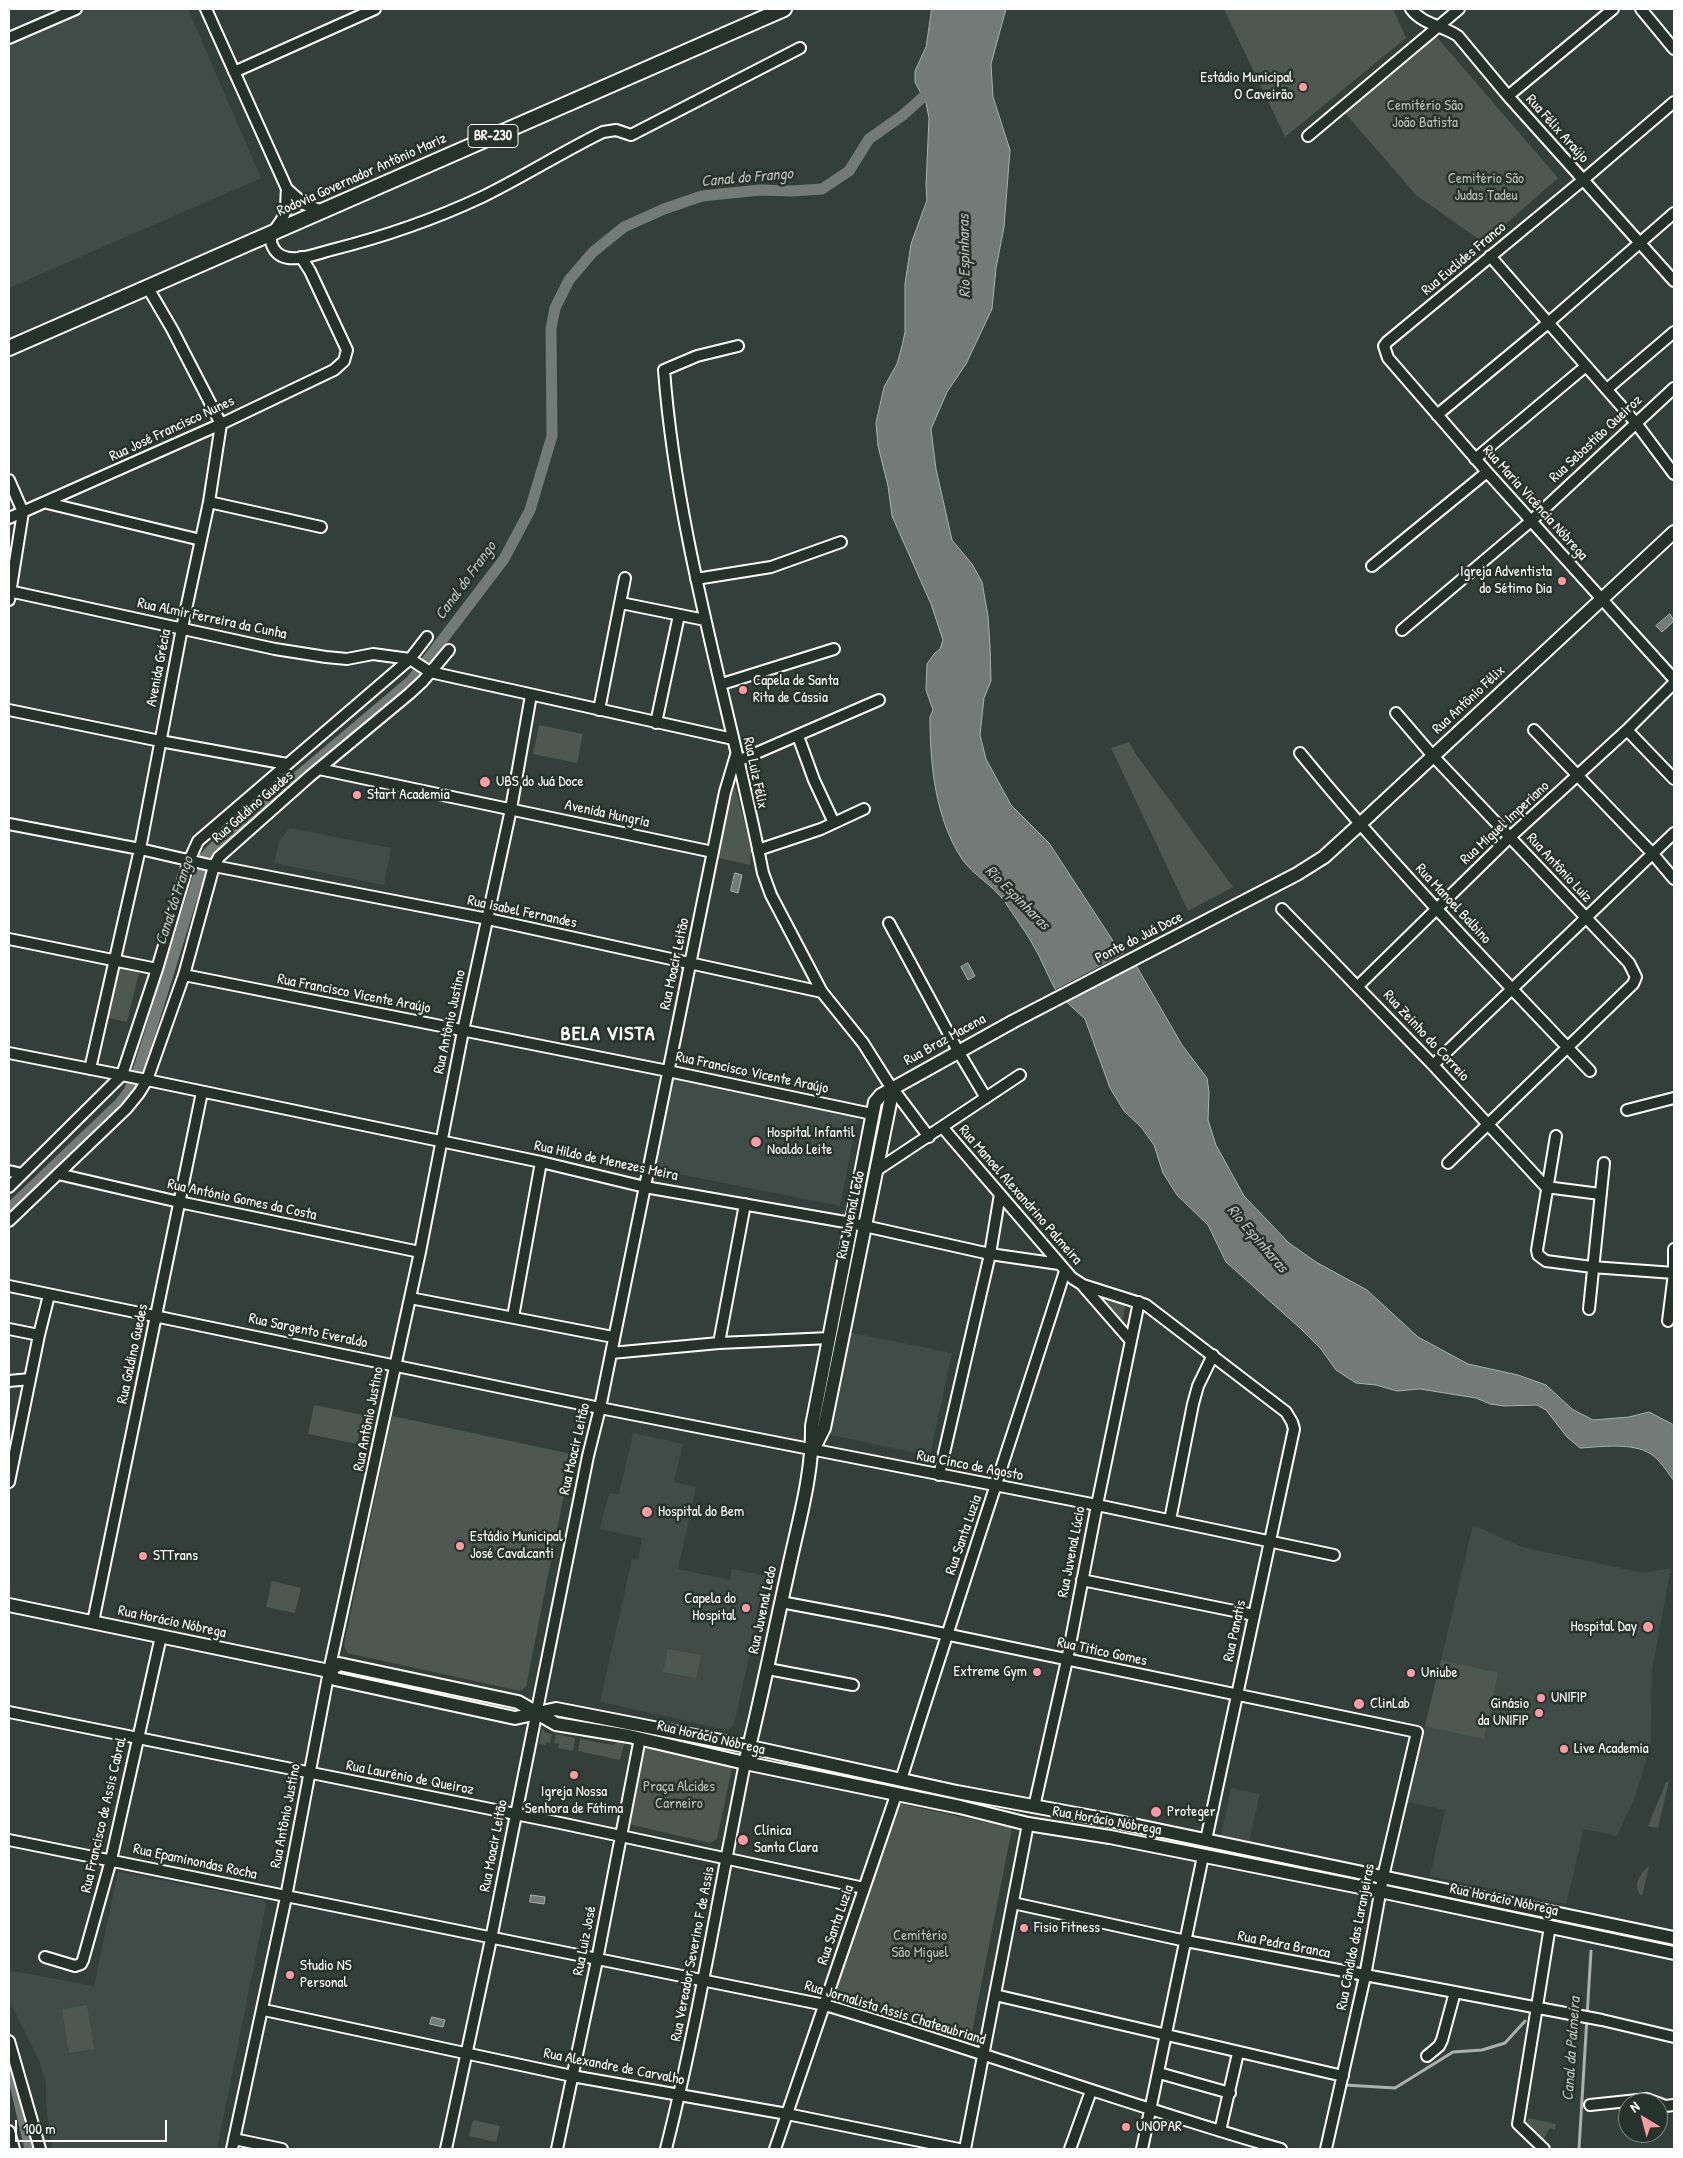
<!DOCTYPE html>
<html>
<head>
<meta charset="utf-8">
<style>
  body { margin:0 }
  #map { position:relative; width:1683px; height:2158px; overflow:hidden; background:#333f3a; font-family:"Patrick Hand",sans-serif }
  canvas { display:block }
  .frame { position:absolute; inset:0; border:10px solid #fff; pointer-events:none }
  .north { position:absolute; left:1618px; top:2093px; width:50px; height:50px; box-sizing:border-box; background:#26332d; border:1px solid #7d8581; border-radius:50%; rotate:323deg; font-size:14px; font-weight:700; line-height:20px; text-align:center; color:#fff }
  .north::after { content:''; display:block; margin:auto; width:18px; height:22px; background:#ff9aa2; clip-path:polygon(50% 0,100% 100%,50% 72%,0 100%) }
  .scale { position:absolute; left:15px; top:2120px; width:152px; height:22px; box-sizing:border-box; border:2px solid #fff; border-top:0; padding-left:6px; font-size:15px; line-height:18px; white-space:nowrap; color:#fff; -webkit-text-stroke:4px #26332d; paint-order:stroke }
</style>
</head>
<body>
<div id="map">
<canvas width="1683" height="2158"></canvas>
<div class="frame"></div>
<div class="north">N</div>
<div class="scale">100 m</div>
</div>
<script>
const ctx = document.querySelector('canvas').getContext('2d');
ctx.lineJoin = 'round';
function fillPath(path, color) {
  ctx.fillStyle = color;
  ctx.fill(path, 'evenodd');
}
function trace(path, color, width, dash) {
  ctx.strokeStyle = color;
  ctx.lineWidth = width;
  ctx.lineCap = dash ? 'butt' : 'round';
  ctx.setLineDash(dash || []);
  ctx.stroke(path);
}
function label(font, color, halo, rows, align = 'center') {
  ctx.font = font + ' "Patrick Hand",sans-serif';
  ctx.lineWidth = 5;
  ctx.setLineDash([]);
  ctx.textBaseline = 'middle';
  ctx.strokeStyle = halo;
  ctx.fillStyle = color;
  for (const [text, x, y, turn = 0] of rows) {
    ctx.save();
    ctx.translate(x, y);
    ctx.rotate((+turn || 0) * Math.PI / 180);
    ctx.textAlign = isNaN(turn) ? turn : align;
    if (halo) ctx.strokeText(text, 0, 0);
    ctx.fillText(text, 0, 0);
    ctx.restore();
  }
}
const built = new Path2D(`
  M85,9h103l73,169 -252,110v-247z
  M290,828l101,20 -7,37 -110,-22 5,-22z
  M671,1078l187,37 -18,91 -187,-37z
  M848,1332l104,21 -22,103 -104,-22z
  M633,1433l50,11 -9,38 22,5 -18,82 52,11 2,-11 35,7 -33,149 -6,5 -128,-28 32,-143 6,1 4,-22 -42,-9 9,-36 10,1z
  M1473,1525l49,22 122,26 27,-5 -19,102 -1,72 -16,55 -18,39 -33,-7 -18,75 -136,-28 15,-66 -38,-8z
  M1231,1788l29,6 -11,47 -28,-6z
  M118,1872l145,28 3,5 -49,244h-165l-6,-45v-21l-7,-23 -30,-60v-25l4,-4 81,15z`);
const green = new Path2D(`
  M1224,9h169l13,29 -121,99z
  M1435,35l123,143 -74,65 -68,-48 -71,-82z
  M539,725l44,9 -6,29 -44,-9z
  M1129,742l6,11 98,134 -45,24 -77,-163z
  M734,783l17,64 -1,18 -31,-7 12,-73z
  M120,968l19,5 -12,49 -19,-4z
  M1093,1290l33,13 -4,21z
  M314,1405l49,10 -6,29 -49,-10z
  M392,1416l180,38 -46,233 -6,4 -173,-38 -3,-8z
  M272,1581l29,7 -6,25 -29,-6z
  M668,1649l33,6 -5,23 -33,-6z
  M1441,1660l57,13 -14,66 -59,-13z
  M542,1728l4,5 6,1 -2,9 -4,-1 -1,3 -6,-1z
  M556,1734l19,4 -2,13 -15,-3 1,-4 -5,-1z
  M580,1739l33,6 5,-3 6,2 -4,16 -42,-9z
  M646,1746l84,19 2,3 -15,71 -7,4 -82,-19 15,-75z
  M1669,1781l-11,47 -10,-2 18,-44z
  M897,1803l115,25 -41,209 -137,-46z
  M1649,1866l-7,30c-11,-8 -2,-23 7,-30z
  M87,2005l7,44 -25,4 -7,-44z
  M1528,2118l28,6 -1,6 -5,-2 -7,12 -13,-8 -4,-5z
  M473,2120l27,6 -4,16 -27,-6z`);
const water = new Path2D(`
  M932,9h74l-15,55 2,33 17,53 -6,77 -8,41 -4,41 -26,55 -19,28 -16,37 5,40 16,71 20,24 10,18 6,34 2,30 1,35 -7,17 -4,37 6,24 25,46 38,38 70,107 9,8 -70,36c-10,-16 -16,-35 -26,-51 -8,-14 -18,-27 -27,-41 -12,-17 -31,-26 -43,-43 -27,-41 -32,-95 -32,-142l3,-7 -7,-20 1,-26 7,-10 6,-5 3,-9 -12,-36 -39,-88 -4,-30 -10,-40 -2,-23 8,-36 13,-23 5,-18 3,-14v-48l6,-40 16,-44 -1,-15 3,-67 -3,-15 -11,-21v-11l11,-24z
  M1670,614l4,7 -12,11 -6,-6z
  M735,873l7,2 -4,18 -7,-2z
  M1129,959l8,8 45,78 25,33 2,14 -1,28 8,25 28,51 45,47 27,19 51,28 51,47 50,27 50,11 28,10 26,24 21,11 36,-3 20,-5 25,13v56c-6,-8 -14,-21 -23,-27 -19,-12 -50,-7 -71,-6l-13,-11 -21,-27 -9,-5 -33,1 -14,-2 -14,-6 -56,-9 -23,2 -21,-6 -20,-2 -20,-13 -15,-21 -21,-21 -74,-66 -18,-37 -31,-30 -14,-22 -9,-28 -13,-18 -17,-16 -14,-23 -25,-69 -26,-24z
  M968,963l7,13 -7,4 -7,-13z
  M531,1895l14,2 -1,7 -14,-2z
  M432,2017l13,3 -2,7 -13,-3z`);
const pier = new Path2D(`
  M1125,953l13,12 -74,38 -11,-12z`);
const stream = new Path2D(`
  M1345,2085l50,3 58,-36 29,-2 23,-7 20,-22
  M1579,2149l12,-198`);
const canal = new Path2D(`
  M9,1209l111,-106 9,-12 10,-23 65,-210 7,-8 200,-169 93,-122 26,-49 22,-74 -1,-107 4,-21 14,-28 24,-28 31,-25 40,-18 38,-13 58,-6 32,1 30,-2 27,-18 20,-32 34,-24 30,-27
  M9,2058l21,91`);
const minor = new Path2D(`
  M206,9l81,180 17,15 18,7
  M1411,9c12,16 31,16 47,27l50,60 166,185
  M1641,9l33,40
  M9,38l67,-29
  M234,72l141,-63
  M1508,96l105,-87
  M1674,102l-91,78 -196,162 -3,4 4,12 99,114 187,207
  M1308,136l151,-127
  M287,189c-1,8 0,16 -2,23 -3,14 -21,21 -11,37 11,18 41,5 57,1 52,-13 102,-30 151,-53 41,-20 80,-45 121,-65l13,-2 15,5 169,-87
  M1490,256l146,167 38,51
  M738,346l-41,10 -33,14c13,171 66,335 99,503l8,22 51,97 41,51 24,38 42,56
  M1607,389l67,-57
  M1437,415l111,-92 126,-110
  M1475,459l111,-93
  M9,480l14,32 -14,88
  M209,502l112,25
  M47,503l154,37
  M9,518l212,-94 113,-54 10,-9 3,-11 -37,-79 -9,-14
  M1372,566l115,-94
  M696,579l75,-12 70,-25
  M9,591l266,58 51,8 21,2 26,-5 37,5 20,13 303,67
  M621,603l84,17
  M1402,630l129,-109 143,-133
  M722,684l112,-35
  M9,710l151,31 127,23
  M599,710l26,-132
  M1396,713l37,43 196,207 7,14 -3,7 -185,179
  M656,723l23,-108
  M1534,730l118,123 22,26
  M1627,730l47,49
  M798,736l16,44 20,43
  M1300,753c91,111 191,214 290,318
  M738,761l141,-61
  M319,769l394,83
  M9,824l131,25 74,17 274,53 334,73
  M758,850l63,-21 43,-20
  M1282,909l151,156 113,122 54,7
  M889,923l69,128 28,47
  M9,939l148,30
  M184,975l484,96 204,43
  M1358,986l152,-149 117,-107 47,-47
  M9,1053l138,27 394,82 104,25 206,36 139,31 69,10
  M1433,1065l241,-232
  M90,1069l50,-220 42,-221 27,-126 12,-78 -49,-95 -24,-41
  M1627,1110l47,-12
  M943,1128l129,150 11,7 63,20 140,107 6,10 2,7 -88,411
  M1556,1136l-19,114 1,5 8,6 46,6 82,6
  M877,1170l143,-95
  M9,1171l13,3
  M58,1174l121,28 241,50
  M9,1187l113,-112 35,-106 32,-108 9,-20 212,-182 17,-22
  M9,1221l117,-112 13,-16 8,-13 37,-105 30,-109 5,-9 90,-80 100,-83 14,-13 26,-31
  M9,1286l591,122 497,97 237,50
  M1083,1286l48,55
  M410,1298l203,39
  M1589,1309l15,-146
  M513,1317l28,-155
  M1668,1321l6,-48v-24
  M9,1329l30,6
  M719,1343l26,-139
  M611,1353l108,-10 111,-5
  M9,1381l21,-2
  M939,1475l51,-221 10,-60
  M9,1482l30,-147 10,-40
  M1170,1520l23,-116 5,-18 15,-31
  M1082,1580l172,35
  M781,1602l106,20 530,110 -34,145 -18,99 -39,173
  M93,1622l109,-530
  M768,1669l85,16
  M9,1712l551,111 304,65
  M901,1780c53,-170 110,-339 164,-509
  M1034,1807l33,-147 30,-155 42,-203
  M9,1840l816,165c153,45 303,100 456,144
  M1013,1903l173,38 416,79 72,17
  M45,1957l30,9 6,-2 2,-4 28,-100 50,-224
  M995,1995l348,81
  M264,2010l308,66 215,38 172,35
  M9,2041l31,108
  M1427,2056l12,-10 3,-6 13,-48
  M1159,2073l71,20
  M1658,2103l7,3 9,-1
  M1590,2105l57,-6 11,4
  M9,2131l5,18
  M1220,2131l18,-78
  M234,2139l48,10
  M232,2149l54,-252 43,-226 91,-419 43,-221 48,-222 20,-114
  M446,2149l45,-210 97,-483 12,-48 125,-616 11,-37
  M557,2149l40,-189 43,-222
  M666,2149c32,-127 53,-257 79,-386
  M775,2149l121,-354
  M965,2149l63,-325
  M1070,2149l21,-58
  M1142,2149l61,-293
  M1544,2149l-26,-25 32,-198`);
const major = new Path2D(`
  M814,1448l10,-20 69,-340
  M9,1605l320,66 6,8 180,39 41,-9 185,36 216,47 157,29 560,117
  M329,1671l10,-7 179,38 38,22 73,12 116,27 215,44 68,17 82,13 270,54 294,62
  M745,1763c16,-62 28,-125 42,-187 10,-49 26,-100 25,-150l63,-324 6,-7 133,-74 283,-147 27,-17 35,-32 315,-293`);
const highway = new Path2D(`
  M9,348l775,-339`);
const markers = [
  [1303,87,5,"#ff9aa2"],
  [1562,581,5,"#ff9aa2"],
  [743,690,5,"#ff9aa2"],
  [485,782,6,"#ff9aa2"],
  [357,795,5,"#ff9aa2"],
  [756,1142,6,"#ff9aa2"],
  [647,1512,6,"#ff9aa2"],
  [460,1546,5,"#ff9aa2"],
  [143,1556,5,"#ff9aa2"],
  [746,1608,5,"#ff9aa2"],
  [1648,1627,6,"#ff9aa2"],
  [1037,1672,5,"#ff9aa2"],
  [1411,1673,5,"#ff9aa2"],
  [1541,1698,5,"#ff9aa2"],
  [1359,1704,6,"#ff9aa2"],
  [1539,1713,5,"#ff9aa2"],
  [1564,1749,5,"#ff9aa2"],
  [574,1775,5,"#ff9aa2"],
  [1156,1812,6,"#ff9aa2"],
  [743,1840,6,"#ff9aa2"],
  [1024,1928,5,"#ff9aa2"],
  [290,1975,5,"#ff9aa2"],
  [1126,2127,5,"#ff9aa2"]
];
const shields = [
  [493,136,50]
];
const shieldNames = [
  ["BR-230",493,136]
];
const poiNames = [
  ["Estádio Municipal",1293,78,"right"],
  ["O Caveirão",1293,95,"right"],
  ["Igreja Adventista",1552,572,"right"],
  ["do Sétimo Dia",1552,589,"right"],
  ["Capela de Santa",753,681],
  ["Rita de Cássia",753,698],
  ["UBS do Juá Doce",496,782],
  ["Start Academia",367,795],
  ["Hospital Infantil",767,1133],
  ["Noaldo Leite",767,1150],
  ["Hospital do Bem",658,1512],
  ["Estádio Municipal",470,1537],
  ["José Cavalcanti",470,1554],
  ["STTrans",153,1556],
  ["Capela do",736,1599,"right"],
  ["Hospital",736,1616,"right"],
  ["Hospital Day",1637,1627,"right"],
  ["Extreme Gym",1027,1672,"right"],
  ["Uniube",1421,1673],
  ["UNIFIP",1551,1698],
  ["ClinLab",1370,1704],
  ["Ginásio",1529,1704,"right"],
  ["da UNIFIP",1529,1721,"right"],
  ["Live Academia",1574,1749],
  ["Igreja Nossa",574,1792,"center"],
  ["Senhora de Fátima",574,1809,"center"],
  ["Proteger",1167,1812],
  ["Clínica",754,1831],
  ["Santa Clara",754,1848],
  ["Fisio Fitness",1034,1928],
  ["Studio NS",300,1966],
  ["Personal",300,1983],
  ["UNOPAR",1136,2127]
];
const parkNames = [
  ["Cemitério São",1425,106],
  ["João Batista",1425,123],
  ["Cemitério São",1486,179],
  ["Judas Tadeu",1486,196],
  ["Praça Alcides",679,1787],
  ["Carneiro",679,1804],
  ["Cemitério",920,1936],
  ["São Miguel",920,1953]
];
const streetNames = [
  ["Rua Félix Araújo",1557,129,48],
  ["Rodovia Governador Antônio Mariz",362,175,-24],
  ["Rua Euclides Franco",1464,259,-40],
  ["Rua José Francisco Nunes",172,429,-25],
  ["Rua Sebastião Queiroz",1596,439,-43],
  ["Rua Maria Vicência Nóbrega",1535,503,48],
  ["Rua Almir Ferreira da Cunha",212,619,12],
  ["Avenida Grécia",159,668,-79],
  ["Rua Antônio Félix",1469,700,-43],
  ["Rua Luiz Félix",755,773,78],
  ["Rua Galdino Guedes",253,807,-41],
  ["Avenida Hungria",607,814,12],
  ["Rua Miguel Imperiano",1505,823,-43],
  ["Rua Antônio Luiz",1559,868,47],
  ["Rua Manoel Balbino",1453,904,47],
  ["Rua Isabel Fernandes",522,912,12],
  ["Ponte do Juá Doce",1139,938,-27],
  ["Rua Moacir Leitão",675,964,-78],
  ["Rua Francisco Vicente Araújo",354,994,11],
  ["Rua Antônio Justino",450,1022,-78],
  ["Rua Zeinho do Correio",1426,1036,47],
  ["Rua Braz Macena",945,1040,-29],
  ["Rua Francisco Vicente Araújo",752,1073,12],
  ["Rua Hildo de Menezes Meira",606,1161,12],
  ["Rua Manoel Alexandrino Palmeira",1020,1195,49],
  ["Rua António Gomes da Costa",242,1200,12],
  ["Rua Juvenal Ledo",851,1215,-78],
  ["Rua Sargento Everaldo",308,1331,12],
  ["Rua Galdino Guedes",133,1354,-78],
  ["Rua Antônio Justino",369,1419,-79],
  ["Rua Moacir Leitão",575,1449,-77],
  ["Rua Cinco de Agosto",970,1466,11],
  ["Rua Santa Luzia",964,1535,-71],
  ["Rua Juvenal Lúcio",1072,1552,-79],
  ["Rua Juvenal Ledo",763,1610,-78],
  ["Rua Horácio Nóbrega",172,1622,12],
  ["Rua Panatis",1235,1631,-78],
  ["Rua Titico Gomes",1102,1652,12],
  ["Rua Horácio Nóbrega",711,1738,13],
  ["Rua Laurênio de Queiroz",410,1778,11],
  ["Rua Francisco de Assis Cabral",104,1815,-77],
  ["Rua Antônio Justino",286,1816,-79],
  ["Rua Horácio Nóbrega",1107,1821,10],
  ["Rua Moacir Leitão",494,1846,-79],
  ["Rua Epaminondas Rocha",195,1862,12],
  ["Rua Horácio Nóbrega",1504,1900,12],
  ["Rua Santa Luzia",836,1925,-71],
  ["Rua Cândido das Laranjeiras",1356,1937,-79],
  ["Rua Luiz José",585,1941,-79],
  ["Rua Pedra Branca",1284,1945,11],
  ["Rua Vereador Severino F de Assis",693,1954,-79],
  ["Rua Jornalista Assis Chateaubriand",895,2013,17],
  ["Rua Alexandre de Carvalho",614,2067,11]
];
const waterNames = [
  ["Canal do Frango",747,178,-5],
  ["Rio Espinharas",965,256,-91],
  ["Canal do Frango",466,581,-54],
  ["Rio Espinharas",1017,898,45],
  ["Canal do Frango",175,901,-72],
  ["Rio Espinharas",1257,1239,49],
  ["Canal da Palmeira",1572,2049,-86]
];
const districtNames = [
  ["BELA VISTA",608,1035]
];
fillPath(built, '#404c47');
fillPath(green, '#4d5853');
fillPath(water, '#737b78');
trace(water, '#abb0ae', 1);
fillPath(pier, '#333f3a');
trace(stream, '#abb0ae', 3);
trace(canal, '#737b78', 11);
trace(minor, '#fff', 14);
trace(major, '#fff', 16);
trace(highway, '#fff', 18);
trace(minor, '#26332d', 10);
trace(major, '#26332d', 12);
trace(highway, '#26332d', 14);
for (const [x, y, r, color] of markers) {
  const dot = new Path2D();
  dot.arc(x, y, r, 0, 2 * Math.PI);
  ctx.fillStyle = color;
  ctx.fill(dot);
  trace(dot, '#26332d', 2);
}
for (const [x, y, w] of shields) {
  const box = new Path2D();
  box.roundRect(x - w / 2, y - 11.5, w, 23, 4);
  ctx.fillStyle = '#26332d';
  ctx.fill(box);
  trace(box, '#fff', 1);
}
label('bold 14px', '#fff', null, shieldNames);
label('15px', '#fff', '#26332d', poiNames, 'left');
label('15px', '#b8bcba', '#26332d', parkNames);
label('15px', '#fff', '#26332d', streetNames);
label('italic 16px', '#b9bdbc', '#26332d', waterNames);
ctx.letterSpacing = '1px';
label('bold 20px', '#fff', '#26332d', districtNames);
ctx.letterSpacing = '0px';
</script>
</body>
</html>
